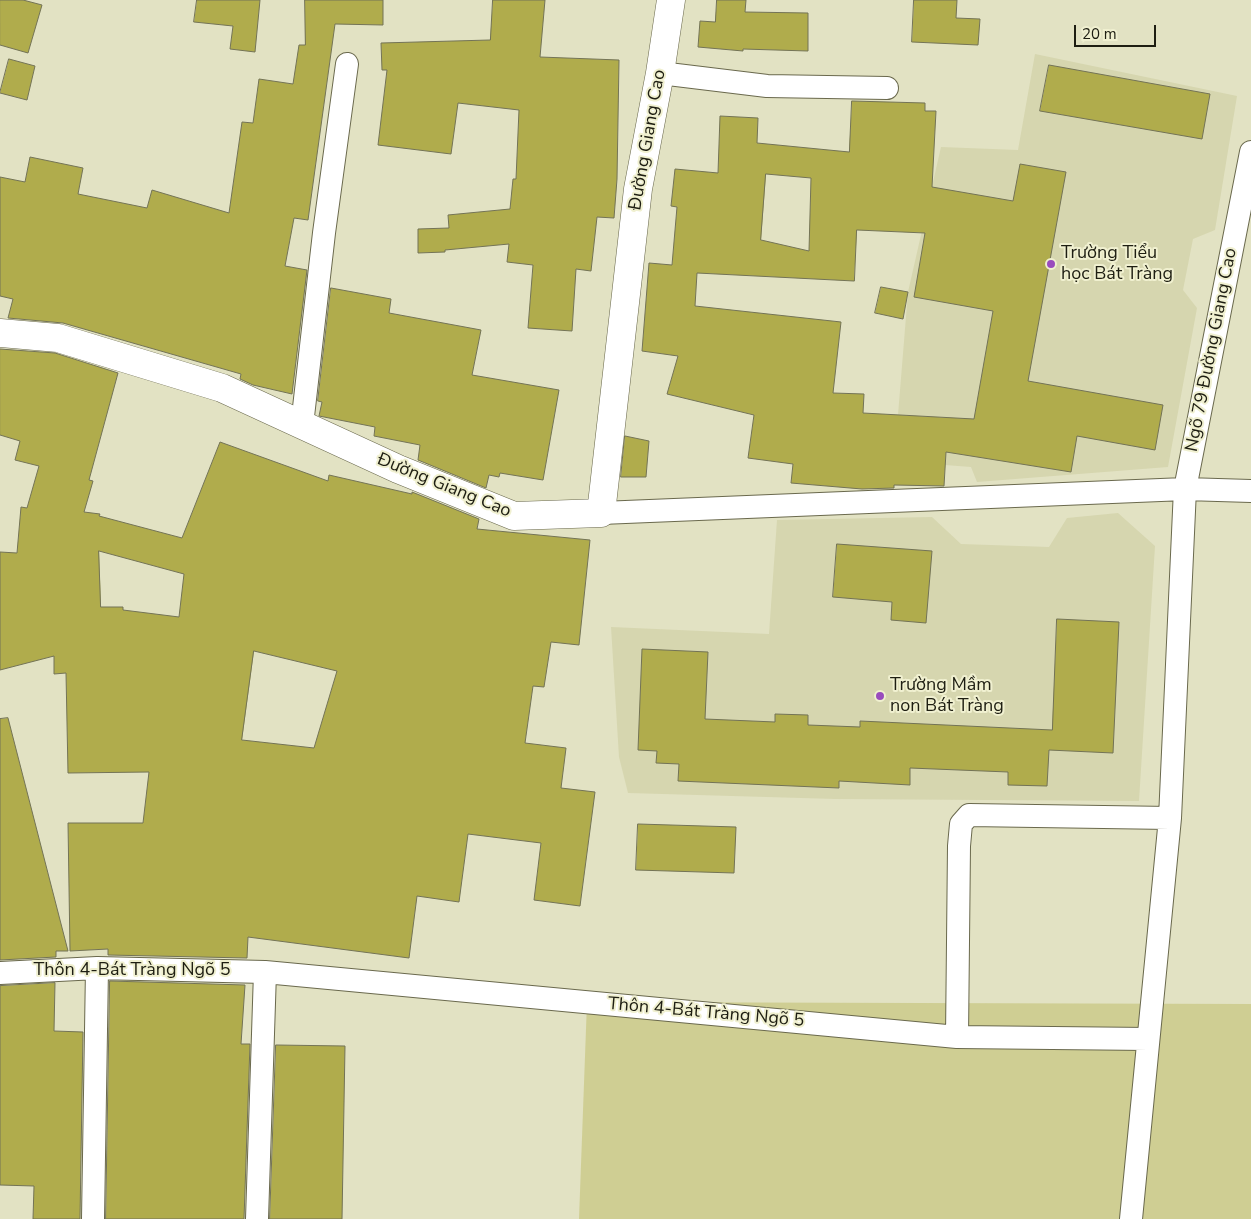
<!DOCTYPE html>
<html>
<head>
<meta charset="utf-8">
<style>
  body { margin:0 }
  #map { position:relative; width:1251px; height:1219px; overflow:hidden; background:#e2e2c3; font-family:"Nunito Sans",sans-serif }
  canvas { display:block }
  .scale { position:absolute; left:1074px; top:25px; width:82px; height:22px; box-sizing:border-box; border:2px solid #1e1e12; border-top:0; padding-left:6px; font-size:15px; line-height:18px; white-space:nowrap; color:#1e1e12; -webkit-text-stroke:4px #f0f0d0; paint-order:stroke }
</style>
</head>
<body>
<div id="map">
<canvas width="1251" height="1219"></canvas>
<div class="scale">20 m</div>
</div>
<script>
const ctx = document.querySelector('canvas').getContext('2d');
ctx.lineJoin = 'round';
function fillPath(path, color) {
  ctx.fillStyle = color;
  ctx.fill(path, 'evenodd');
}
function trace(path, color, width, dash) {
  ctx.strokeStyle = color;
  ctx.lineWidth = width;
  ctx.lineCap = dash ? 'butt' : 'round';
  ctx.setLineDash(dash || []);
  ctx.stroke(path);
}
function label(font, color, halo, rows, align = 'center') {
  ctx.font = font + ' "Nunito Sans",sans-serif';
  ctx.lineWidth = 4;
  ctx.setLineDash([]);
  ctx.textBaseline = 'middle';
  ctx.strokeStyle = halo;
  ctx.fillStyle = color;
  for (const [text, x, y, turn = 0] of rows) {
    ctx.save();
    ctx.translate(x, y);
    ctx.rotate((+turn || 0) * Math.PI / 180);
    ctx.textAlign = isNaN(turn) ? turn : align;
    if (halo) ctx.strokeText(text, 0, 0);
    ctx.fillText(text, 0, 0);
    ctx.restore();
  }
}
const built = new Path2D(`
  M1035,54l202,42 -22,134 -22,9 -10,51 14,18 -29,159 -191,15 -6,-15 -26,-2 3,-47 -50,-3 10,-123 33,-145 77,3z
  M1118,513l37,33 -16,255 -303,-2 -208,-6 -9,-36 -8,-130 158,7 8,-114 155,-3 29,27 88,3 18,-29z`);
const green = new Path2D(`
  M587,1002l664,2v215h-672z`);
const building = new Path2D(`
  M0,0h23l19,5 -14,48 -28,-8z
  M197,0h63l-5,52 -25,-3 3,-23 -39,-4z
  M305,0h78v25l-48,-1 -27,196 -14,-2 -9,48 22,4 -15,124 -39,-9 -13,-6 1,-5 -178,-51 -55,-5 5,-19 -13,-3v-119l25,5 5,-25 53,11 -5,26 69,14 5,-18 77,23 13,-91 11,1 6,-44 34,5 6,-39h6z
  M493,0h52l-5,57 79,3 -2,119 -3,39 -17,-1 -6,54 -15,-2 -4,62 -44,-3 5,-63 -26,-3 2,-18 -64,6v2l-27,1v-24l31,-1 -1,-13 62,-6 3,-30h3l3,-69 -61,-7 -7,51 -73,-9 9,-75h-5l-1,-27 109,-3z
  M717,0h29l-1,12 63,1v38l-65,-2v2l-45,-4 2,-26 15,1z
  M914,0h43l-1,18 24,1 -2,26 -66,-3z
  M9,59l26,7 -8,34 -27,-7z
  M1049,65l161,29 -8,45 -162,-28z
  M852,101l73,2v8h11l-4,76 81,14 7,-37 46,8 -38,209 135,24 -8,45 -78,-14 -6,36 -125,-20 -2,34 -50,-1v3l-32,1 -71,-6 2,-19 -45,-6 6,-43 -87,-21 11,-38 -36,-5 7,-88 23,2 5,-58 -6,-1 4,-37 43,4 2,-57 38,2 -1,25 92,9zM766,174l45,4 -2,73 -48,-11zM857,230l68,3 -11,64 79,14 -19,108 -111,-6 1,-19 -31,-1 8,-71 -146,-16 2,-33 157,8z
  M881,287l27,5 -5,27 -28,-6z
  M331,288l60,11 -2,14 92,17 -9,45 87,15 -16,90 -43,-7 -1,4 -10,-2 -3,13 -68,-28 2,-15 -46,-9 1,-9 -56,-11 3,-14 -4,-1z
  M0,349l55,4 63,20 -29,107 4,1 -9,31 16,2 -1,2 83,22 38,-96 108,39 1,-6 83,19v-2l67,27 -2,10 113,11 -11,105 -28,-3 -7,45 -11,-1 -8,57 41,5 -5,40 34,4 -15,114 -46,-6 7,-57 -73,-9 -9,68 -42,-6 -8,62 -161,-21 -1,21 -139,-3v-6l-38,2 -2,-128h75l6,-51 -81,1 -2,-100 -12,1v-18l-54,14v-118l17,1 4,-46 6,1 12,-42 -24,-6 5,-19 -20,-6zM99,551l85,23 -5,43 -56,-7v-3h-22zM254,651l83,20 -23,77 -72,-8z
  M625,436l24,5 -3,36h-25z
  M837,544l95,7 -6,72 -35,-3 1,-18 -59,-5z
  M1057,619l62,3 -6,131 -64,-3 -2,36 -39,-1v-13l-98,-4v17l-71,-4v7l-161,-7 1,-17 -23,-1 1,-12 -19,-1 4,-101 66,3 -3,67 70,3v-8l33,1v10l52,2v-6l192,9z
  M8,718l60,233h-12v6l-56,3v-241z
  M638,824l98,3 -2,46 -98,-3z
  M110,981l135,4 -4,59h9l-6,175h-138z
  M55,983l-1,48 29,1 -3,187h-47l1,-33 -34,-1v-199z
  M276,1045l69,1 -3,173h-72z`);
const street = new Path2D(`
  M660,73l107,13 120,2
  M302,425l22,-192 23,-169
  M601,513l584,-24 66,2
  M0,973l97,-5 168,4 692,65 191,2
  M957,1037l2,-191 2,-22 8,-9 201,3
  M93,1219l4,-251
  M257,1219l8,-247
  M1131,1219l39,-401 15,-329 66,-337`);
const secondary = new Path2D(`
  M0,333l58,5 164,50 176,81 116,47 87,-3 37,-324 22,-116 11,-73`);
const markers = [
  [1051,264,5,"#994cbd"],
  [880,696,5,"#994cbd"]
];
const streetNames = [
  ["Đường Giang Cao",648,140,-80],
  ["Ngõ 79 Đường Giang Cao",1212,350,-79],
  ["Đường Giang Cao",444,486,22],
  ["Thôn 4-Bát Tràng Ngõ 5",132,971],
  ["Thôn 4-Bát Tràng Ngõ 5",706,1013,5]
];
const poiNames = [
  ["Trường Tiểu",1061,254],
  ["học Bát Tràng",1061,275],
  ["Trường Mầm",890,686],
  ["non Bát Tràng",890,707]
];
fillPath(built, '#d6d6af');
fillPath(green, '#cfce93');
fillPath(building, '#b0ac4c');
trace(building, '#737356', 1);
trace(street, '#6a694d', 24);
trace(secondary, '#6a694d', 29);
trace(street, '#fff', 22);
trace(secondary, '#fff', 28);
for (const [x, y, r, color] of markers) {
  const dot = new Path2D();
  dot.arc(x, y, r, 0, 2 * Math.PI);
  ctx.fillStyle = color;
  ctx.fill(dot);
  trace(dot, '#f0f0d0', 2);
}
label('18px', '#1e1e12', '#f0f0d0', streetNames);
label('18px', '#1e1e12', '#f0f0d0', poiNames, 'left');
</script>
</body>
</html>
